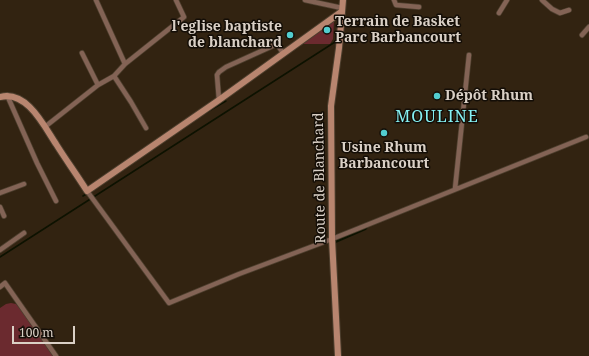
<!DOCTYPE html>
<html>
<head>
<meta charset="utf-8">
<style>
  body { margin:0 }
  #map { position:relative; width:589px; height:356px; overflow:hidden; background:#322311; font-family:"Noto Serif",serif }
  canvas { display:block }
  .scale { position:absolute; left:12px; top:326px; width:63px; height:18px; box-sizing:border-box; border:2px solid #dad0c6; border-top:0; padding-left:5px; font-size:12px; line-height:14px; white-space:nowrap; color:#dad0c6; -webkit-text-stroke:3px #140e07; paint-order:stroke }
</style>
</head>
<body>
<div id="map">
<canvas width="589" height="356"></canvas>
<div class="scale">100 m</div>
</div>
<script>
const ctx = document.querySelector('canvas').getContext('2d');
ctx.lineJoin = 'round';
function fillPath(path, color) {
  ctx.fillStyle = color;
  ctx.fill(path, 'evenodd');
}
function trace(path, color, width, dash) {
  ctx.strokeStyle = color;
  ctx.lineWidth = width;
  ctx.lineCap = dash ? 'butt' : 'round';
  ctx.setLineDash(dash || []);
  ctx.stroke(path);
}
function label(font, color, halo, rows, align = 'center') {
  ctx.font = font + ' "Noto Serif",serif';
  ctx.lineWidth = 3;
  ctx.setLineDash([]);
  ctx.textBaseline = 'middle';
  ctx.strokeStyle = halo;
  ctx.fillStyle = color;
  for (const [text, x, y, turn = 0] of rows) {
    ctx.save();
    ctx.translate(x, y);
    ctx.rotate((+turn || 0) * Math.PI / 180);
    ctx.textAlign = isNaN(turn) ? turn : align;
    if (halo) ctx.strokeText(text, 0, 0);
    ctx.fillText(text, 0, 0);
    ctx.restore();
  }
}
const green = new Path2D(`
  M334,21l-1,18 -3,5h-29z
  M11,303l5,1 9,10 28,42h-53v-48l6,-4z`);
const stream = new Path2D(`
  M200,116l26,-15
  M83,196l5,-3
  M0,257l335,-215`);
const canal = new Path2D(`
  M335,241l30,-13`);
const street = new Path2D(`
  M96,0l29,64
  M305,0l37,8
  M394,0l2,5 23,2
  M542,0l10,9 8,4 9,-3
  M499,13l8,-13
  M582,35l7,-8
  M82,53l16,32
  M114,76l17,26 15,26
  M7,95l30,68 19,38
  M219,100l-2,-25 2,-3 7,-5 51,-23 6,9
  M46,126l52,-41 16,-9 11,-12 59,-47 -8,-17
  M455,189l14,-134
  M87,191l82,112 70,-29 93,-35 254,-102
  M0,193l24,-9
  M0,207l4,9
  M0,250l24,-17
  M0,287l5,-4 51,73`);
const secondary = new Path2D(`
  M0,97c27,-7 44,29 56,47 10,16 21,31 31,47l132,-91 122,-88
  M338,356l-6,-117 -1,-133 8,-58 4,-48`);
const markers = [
  [327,30,4,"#52cdcf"],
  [290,35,4,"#52cdcf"],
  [437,96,4,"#52cdcf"],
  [384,133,4,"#52cdcf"]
];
const poiNames = [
  ["Terrain de Basket",335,22],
  ["Parc Barbancourt",335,38],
  ["l'eglise baptiste",282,27,"right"],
  ["de blanchard",282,43,"right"],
  ["Dépôt Rhum",445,96],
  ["Usine Rhum",384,148,"center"],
  ["Barbancourt",384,164,"center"]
];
const streetNames = [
  ["Route de Blanchard",320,178,-91]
];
const quarterNames = [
  ["MOULINE",437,117]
];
fillPath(green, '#6b2a2f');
trace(stream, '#0d1200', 1.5);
trace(canal, '#0d1200', 4.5);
trace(street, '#4d3f2e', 6);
trace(secondary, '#4d3f2e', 8);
trace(street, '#836355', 4.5);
trace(secondary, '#b8856f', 6);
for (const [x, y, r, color] of markers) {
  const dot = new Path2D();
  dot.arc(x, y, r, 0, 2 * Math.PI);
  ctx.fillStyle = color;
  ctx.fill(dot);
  trace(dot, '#140e07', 1.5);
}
label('bold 14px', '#dad0c6', '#140e07', poiNames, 'left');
label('14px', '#dad0c6', '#140e07', streetNames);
ctx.letterSpacing = '1px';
label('16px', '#86f2f4', '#140e07', quarterNames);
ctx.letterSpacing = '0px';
</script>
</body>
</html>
